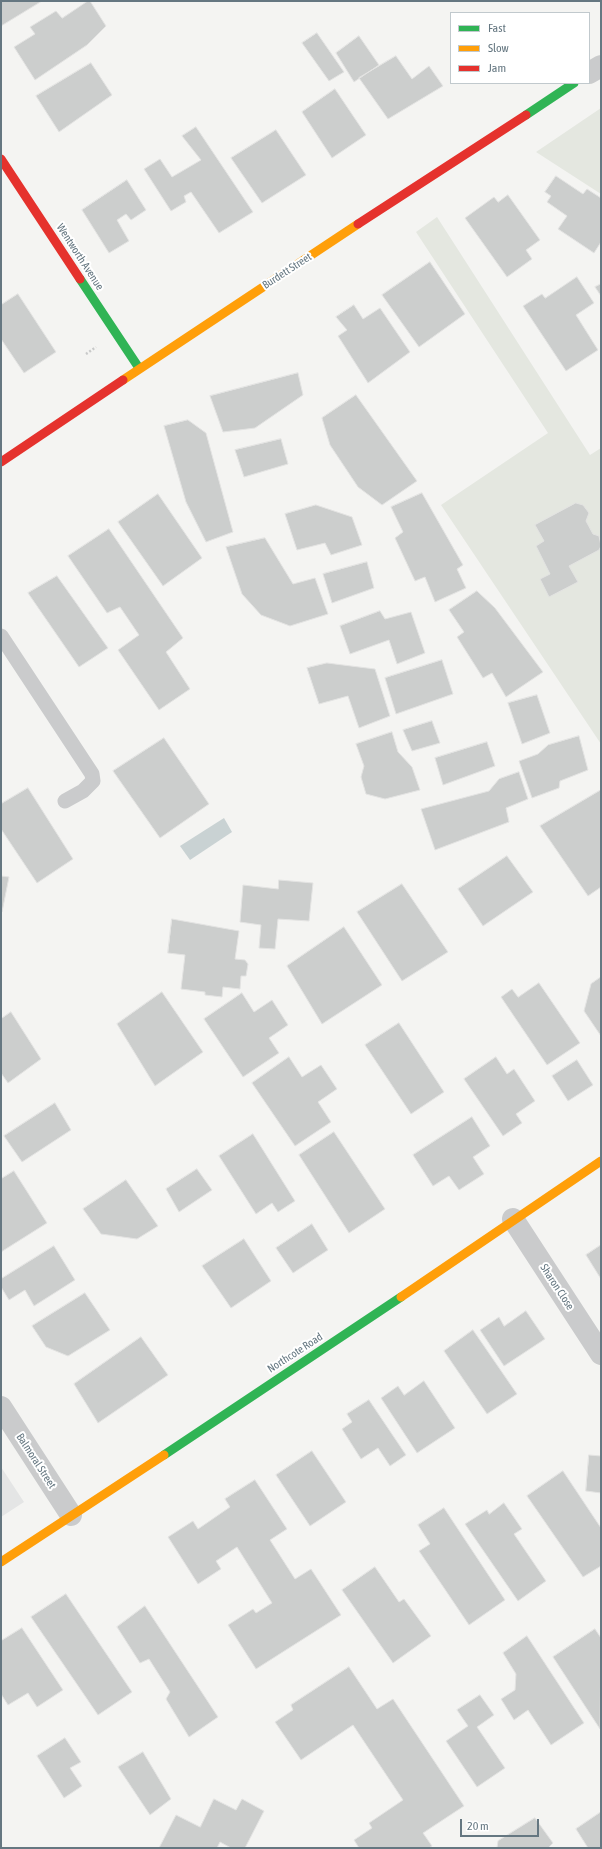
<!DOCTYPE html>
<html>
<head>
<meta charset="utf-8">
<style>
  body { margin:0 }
  #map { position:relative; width:602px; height:1849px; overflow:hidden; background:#f4f4f2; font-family:"Asap Condensed",sans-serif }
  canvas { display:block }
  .frame { position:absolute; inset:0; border:2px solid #657781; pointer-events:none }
  .legend { position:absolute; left:450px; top:12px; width:140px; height:72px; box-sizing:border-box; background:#fff; border:1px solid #c1c9cd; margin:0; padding:5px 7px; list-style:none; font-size:12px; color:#657781 }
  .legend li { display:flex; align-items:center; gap:8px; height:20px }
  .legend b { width:20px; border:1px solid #c1c9cd }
  .scale { position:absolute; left:460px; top:1819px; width:79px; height:18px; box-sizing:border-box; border:2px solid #657781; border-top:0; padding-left:5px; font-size:12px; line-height:14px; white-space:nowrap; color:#657781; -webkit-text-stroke:3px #fff; paint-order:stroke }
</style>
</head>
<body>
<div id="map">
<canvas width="602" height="1849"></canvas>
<div class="frame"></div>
<ul class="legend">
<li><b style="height:5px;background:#30b455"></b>Fast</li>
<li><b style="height:5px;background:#ff9f0a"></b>Slow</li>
<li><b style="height:5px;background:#e5322d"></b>Jam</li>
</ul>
<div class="scale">20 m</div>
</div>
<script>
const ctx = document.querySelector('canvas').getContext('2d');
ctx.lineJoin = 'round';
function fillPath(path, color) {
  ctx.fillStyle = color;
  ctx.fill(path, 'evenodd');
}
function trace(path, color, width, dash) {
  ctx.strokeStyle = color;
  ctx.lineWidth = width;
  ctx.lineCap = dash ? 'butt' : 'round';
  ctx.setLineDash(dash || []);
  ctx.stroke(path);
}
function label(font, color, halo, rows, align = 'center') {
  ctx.font = font + ' "Asap Condensed",sans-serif';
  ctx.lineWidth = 4;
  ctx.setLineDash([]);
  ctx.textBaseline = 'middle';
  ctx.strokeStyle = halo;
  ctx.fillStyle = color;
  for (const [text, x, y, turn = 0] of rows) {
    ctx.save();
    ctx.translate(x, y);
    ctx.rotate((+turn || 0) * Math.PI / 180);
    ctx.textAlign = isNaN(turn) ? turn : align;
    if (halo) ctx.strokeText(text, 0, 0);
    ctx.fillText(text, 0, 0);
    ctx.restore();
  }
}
const built = new Path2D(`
  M1,1467l23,35 -23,15z`);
const green = new Path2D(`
  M601,108v86l-65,-42z
  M437,217l153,238 11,-7v296l-160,-239 107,-72 -132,-201z`);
const water = new Path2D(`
  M224,818l8,14 -42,28 -10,-14z`);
const building = new Path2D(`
  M1,1h41l-41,25z
  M88,1h2l16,25 -19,19 -52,35 -21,-33 21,-13 -5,-7 26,-16 6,7z
  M317,33l27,39 -15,9 -27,-38z
  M359,36l20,29 -25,17 -18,-29z
  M396,56l16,23 17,-13 14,20 -55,33 -29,-41z
  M91,63l21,32 -53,37 -23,-36z
  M335,89l31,46 -34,23 -30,-46z
  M196,127l57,85 -34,21 -28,-41 -7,4 2,6 -15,9 -27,-42 16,-10 12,18 29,-17 -19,-24z
  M276,130l30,45 -44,28 -31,-45z
  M556,176l27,18 4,-5 14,9v44l-7,11 -36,-24 9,-13 -20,-14 4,-6 -6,-4z
  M127,180l19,30 -15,10 -5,-6 -9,6 12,21 -20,12 -27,-43z
  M508,195l32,45 -14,10 6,9 -25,18 -42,-59 29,-21 4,5z
  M430,262l35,52 -46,33 -37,-52z
  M577,277l17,26 -18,12 22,35 -32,21 -43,-65 19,-12 3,4z
  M601,284v12l-6,-9z
  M18,294l38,58 -32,21 -23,-34v-34z
  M354,305l9,14 17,-11 30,44 -42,31 -30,-47 9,-6 -11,-13z
  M298,373l5,22 -48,33 -32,4 -13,-36z
  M356,395l61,86 -35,24 -24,-18 -28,-42 -8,-27z
  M188,420l18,13 27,99 -27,10 -20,-40 -22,-76z
  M281,439l7,25 -44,13 -9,-27z
  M422,493l41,72 -6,4 9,19 -31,14 -10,-25 -10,4 -20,-43 8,-6 -12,-25z
  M158,494l44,64 -39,28 -45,-64z
  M576,503l7,2 6,8 -3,8 7,13 6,2 2,10 -2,4 -30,16 9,16 -29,15 -9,-18 10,-5 -14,-28 8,-5 -9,-16z
  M316,505l36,12 10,28 -31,10 -6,-12 -28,7 -12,-36z
  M109,529l74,109 -17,14 24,37 -31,21 -41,-60 21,-15 -19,-28 -13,6 -39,-57z
  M265,538l28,46 22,-6 13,36 -38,12 -29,-11 -19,-21 -16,-47z
  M367,562l7,26 -42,15 -9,-29z
  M57,576l51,72 -29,19 -51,-74z
  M477,591l18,17 48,64 -37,25 -14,-24 -9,5 -26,-41 7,-5 -15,-22z
  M380,611l5,8 26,-7 14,41 -28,11 -8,-24 -39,14 -10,-28z
  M442,660l11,34 -57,20 -11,-36z
  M327,663l48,6 15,47 -31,12 -11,-32 -29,8 -12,-36z
  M537,695l13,38 -28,11 -14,-41z
  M432,721l8,22 -28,8 -9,-21z
  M392,732l6,20 14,15 8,23 -35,9 -19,-5 -5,-17 3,-11 -8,-22z
  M579,736l9,34 -28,11 -1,7 -27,10 -13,-37 19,-7 10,-9z
  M164,738l45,66 -49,34 -47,-67z
  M487,742l8,24 -52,19 -8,-27z
  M519,772l9,27 -22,9 3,14 -74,28 -14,-41 68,-18 10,-12z
  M28,788l45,71 -36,24 -36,-54v-25z
  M601,790v97l-13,9 -48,-70z
  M507,856l26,36 -50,34 -25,-37z
  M1,876l8,1 -7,35h-1z
  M279,880l34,3 -4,38 -31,-2 -3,30 -16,-1 2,-23 -21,-3 3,-37 35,4z
  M402,884l46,68 -46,29 -45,-69z
  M172,919l67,12 -4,28 10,1 3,4 -2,12h-5l-1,13 -17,-2 -1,10 -17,-2v-3l-24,-3 4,-34 -17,-2z
  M344,927l38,58 -60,39 -35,-58z
  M601,977v59l-17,-25 7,-27z
  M539,983l41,60 -33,22 -46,-68 11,-8 6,8z
  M162,992l41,60 -48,34 -38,-62z
  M242,993l12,19 18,-12 16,25 -19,13 10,15 -36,24 -39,-58z
  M11,1012l30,47 -33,24 -7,-10v-54z
  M399,1023l45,69 -33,22 -46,-69z
  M289,1057l13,20 19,-12 16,24 -19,13 13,20 -36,24 -43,-63z
  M496,1057l11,17 7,-5 21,32 -19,13 6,9 -19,13 -39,-57z
  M577,1060l16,25 -25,16 -16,-25z
  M55,1103l16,27 -49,32 -18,-26z
  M472,1117l18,29 -17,11 11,17 -25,16 -10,-14 -16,10 -20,-31z
  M334,1132l51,77 -36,24 -50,-78z
  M253,1134l42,67 -17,11 -6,-9 -16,11 -37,-58z
  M197,1169l15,21 -33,22 -13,-23z
  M14,1171l33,52 -46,29v-73z
  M126,1180l32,46 -21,13 -36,-5 -18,-25z
  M312,1224l16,26 -35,23 -17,-25z
  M244,1239l27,42 -40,27 -29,-42z
  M601,1245v34l-15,-24z
  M54,1246l21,34 -41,26 -9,-16 -16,10 -8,-13v-8z
  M85,1293l25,37 -42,26 -22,-9 -14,-21z
  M526,1311l19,28 -41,27 -24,-36 19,-13 5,9z
  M473,1330l44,64 -30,20 -43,-63z
  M141,1337l27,38 -70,48 -24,-39z
  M424,1381l31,47 -38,25 -36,-55 17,-12 6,9z
  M369,1400l37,55 -16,11 -12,-18 -17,11 -19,-30 10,-7 -5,-8z
  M312,1451l34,51 -36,24 -34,-51z
  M589,1455l12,1v37l-15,-2z
  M563,1471l38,57v38l-18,11 -56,-81z
  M255,1480l32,49 -17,11 25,39 16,-10 30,46 -85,54 -28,-44 25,-16 3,4 16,-10 -35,-56 -21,14 5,8 -23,15 -30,-47 25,-16 5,8 32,-22 -5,-8z
  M504,1503l18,26 -8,5 32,47 -28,20 -53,-77 22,-14 2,4z
  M444,1508l61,92 -36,25 -50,-74 11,-7 -12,-19z
  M375,1567l24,35 5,-3 27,37 -38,27 -51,-73z
  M66,1594l66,98 -34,23 -67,-98z
  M145,1606l73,111 -29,20 -23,-38 4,-7 -21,-33 -9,4 -23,-36z
  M22,1628l41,62 -26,17 -9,-14 -20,12 -7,-11v-53z
  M595,1629l6,9 -1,91 -47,-72z
  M527,1636l57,87 -33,22 -23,-35 -14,10 -13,-21 14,-9 1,-16 -13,-21z
  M349,1667l28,42 16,-10 71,107 -41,27 9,13 -3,2h-70l-5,-8 18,-12 -3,-5 34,-23 -50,-75 -52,35 -26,-38 18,-12 -2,-5z
  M480,1695l14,20 -17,12 28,41 -28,19 -31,-46 22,-15 -11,-16z
  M65,1738l16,24 -11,6 12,18 -18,12 -27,-42z
  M143,1752l28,47 -21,16 -32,-48z
  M214,1799l22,11 6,-11 22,12 -19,37h-14l-11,-6 -3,6h-58l17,-33 24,12z
  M601,1812v36h-13l-12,-19z
  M535,1818l18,25 -5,5h-51l1,-7z`);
const path = new Path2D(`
  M86,354l10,-7`);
const lane = new Path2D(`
  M1,636l91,138 1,7 -10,10 -18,10`);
const street = new Path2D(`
  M589,73l12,-7
  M513,1219l88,135
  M1,1407l70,108`);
const fast = new Path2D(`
  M526,115l48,-32
  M80,279l59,89
  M164,1455l237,-158`);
const slow = new Path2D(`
  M123,380l235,-156
  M401,1297l200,-136
  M1,1562l163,-107`);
const jam = new Path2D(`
  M1,159l79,120
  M358,224l168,-109
  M1,462l122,-82`);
const streetNames = [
  ["Wentworth Avenue",80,257,57],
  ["Burdett Street",287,271,-33],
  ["Sharon Close",557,1287,57],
  ["Northcote Road",295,1353,-33],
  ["Balmoral Street",36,1461,57]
];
fillPath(built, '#e4e5e5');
fillPath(green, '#e4e7e0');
fillPath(water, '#c9d2d3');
fillPath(building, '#cccecd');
trace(building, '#e3e3e2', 1);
trace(path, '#c8c9c9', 2.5, [2, 2]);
trace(lane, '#cacbcc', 15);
trace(street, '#cacbcc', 22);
trace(fast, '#30b455', 9);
trace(slow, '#ff9f0a', 9);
trace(jam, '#e5322d', 9);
label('11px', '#657781', '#fff', streetNames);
</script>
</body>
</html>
